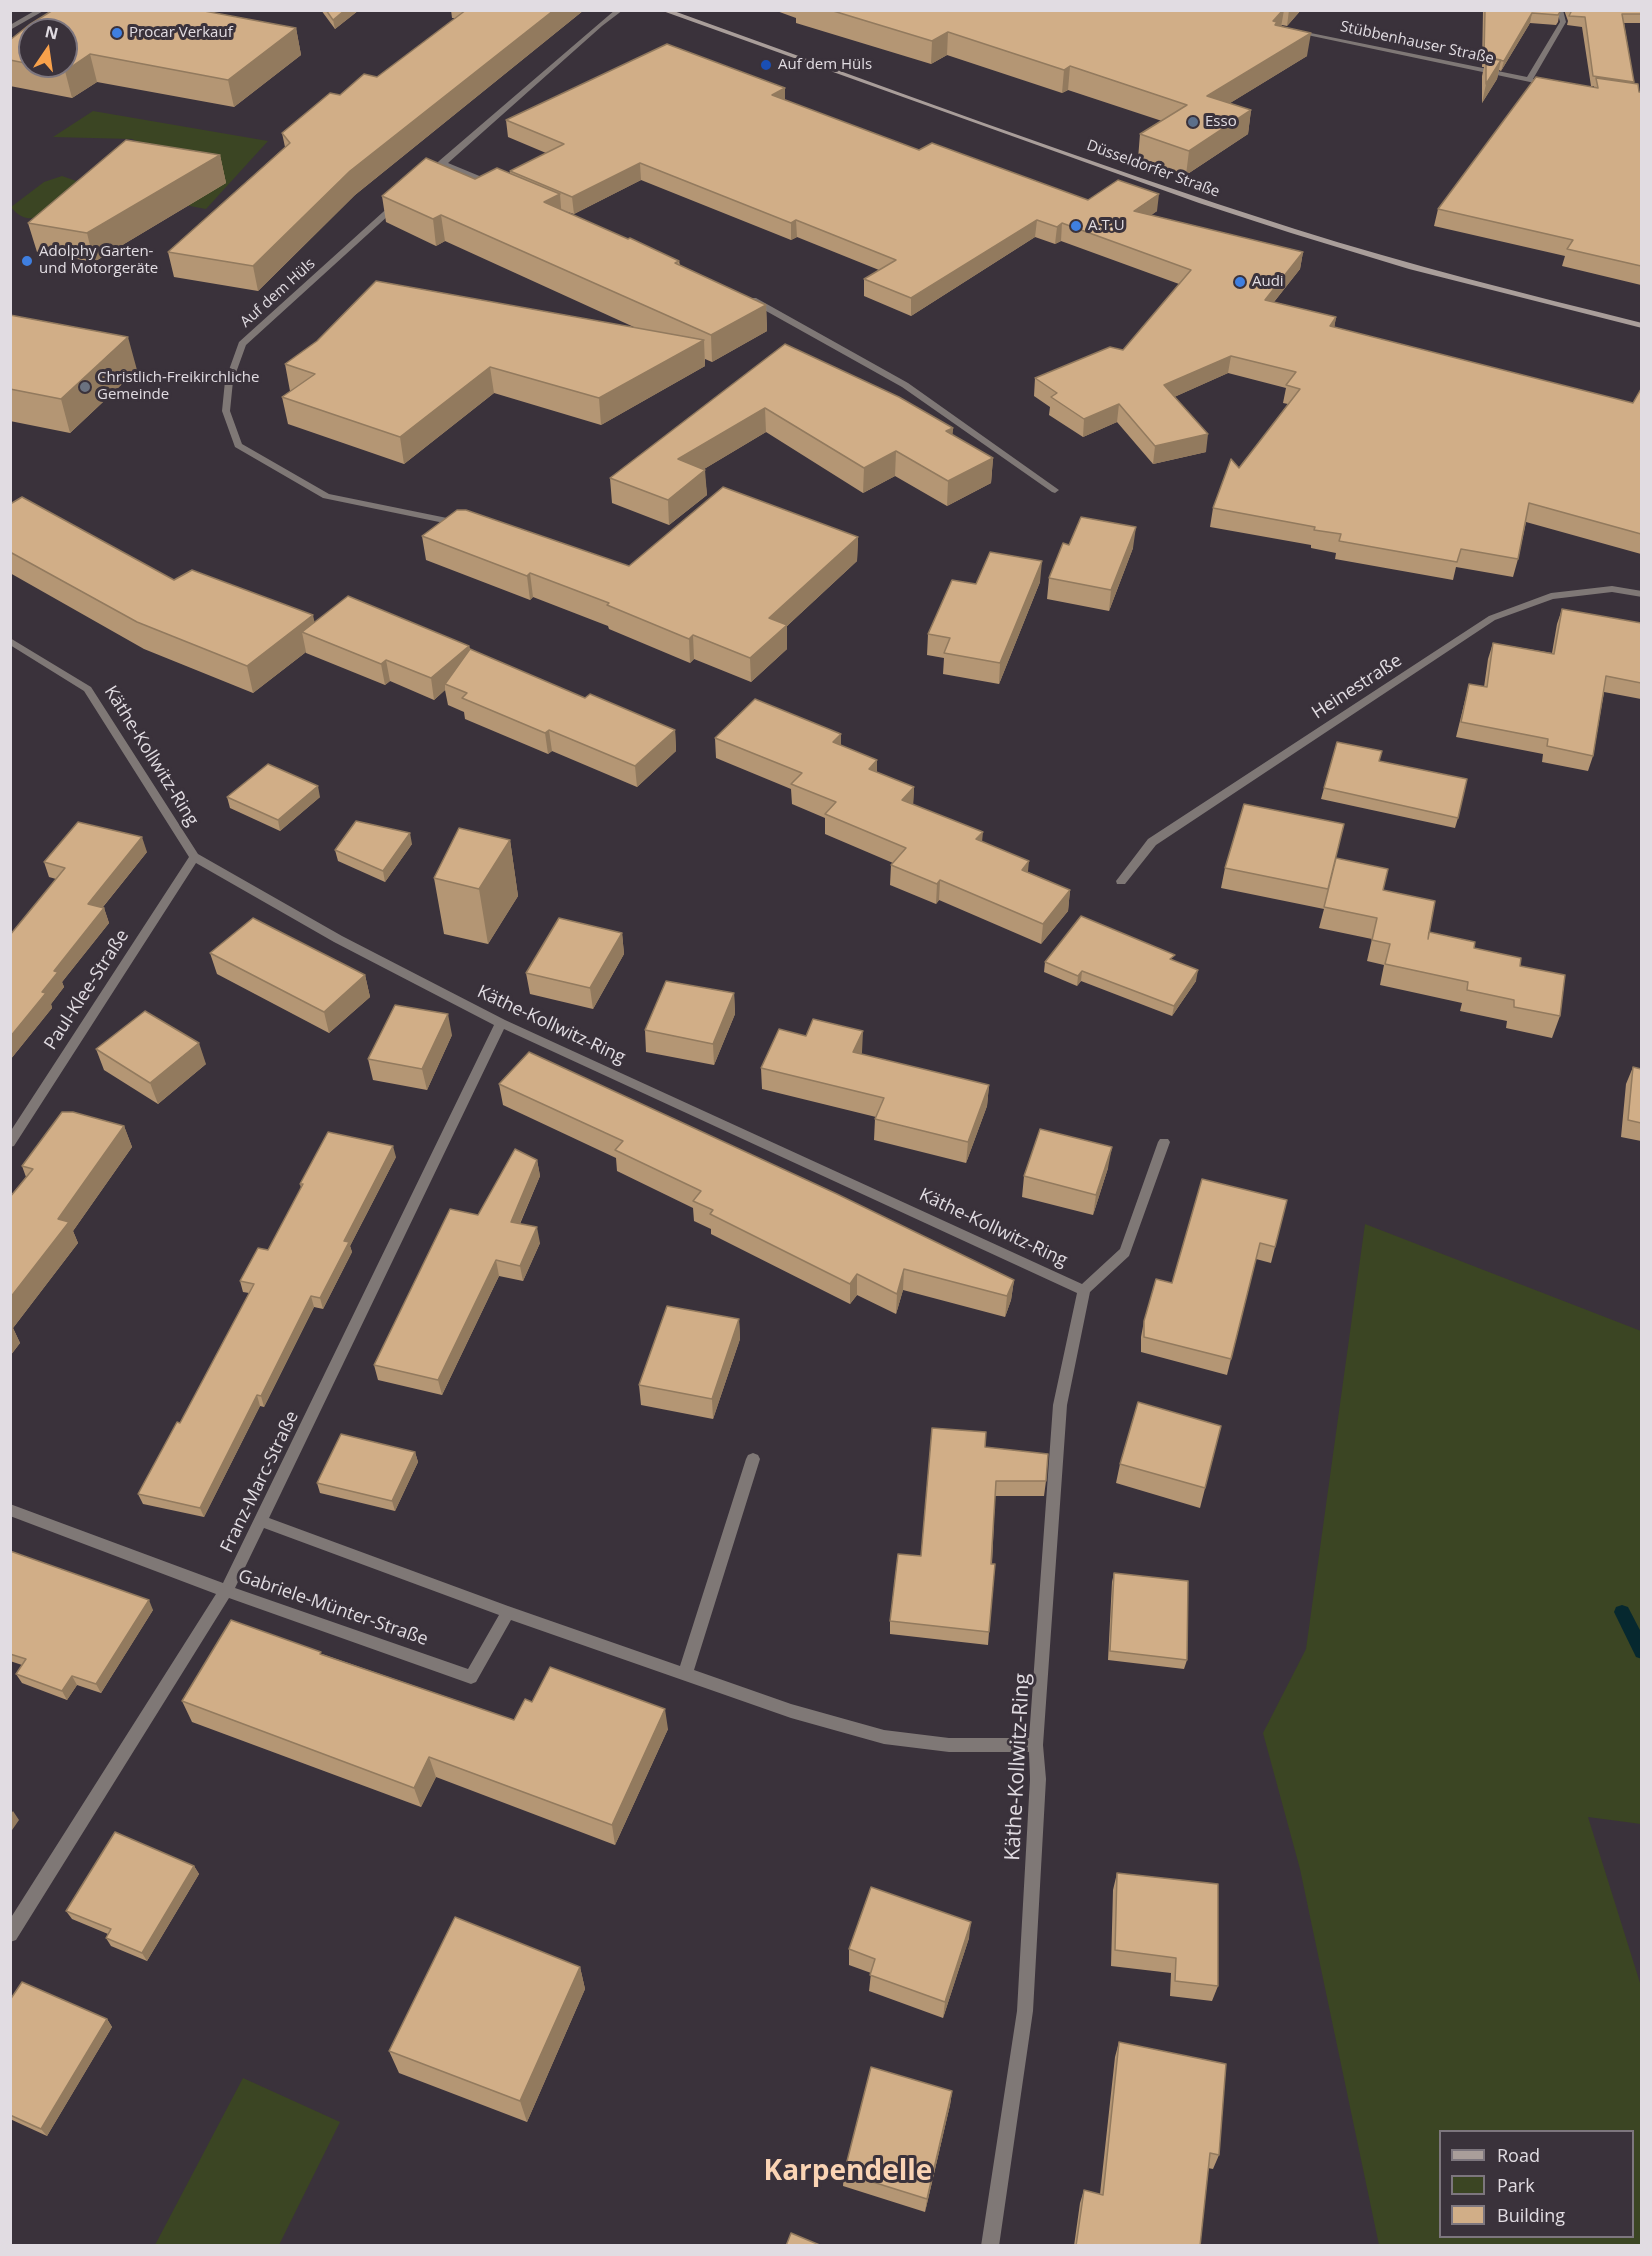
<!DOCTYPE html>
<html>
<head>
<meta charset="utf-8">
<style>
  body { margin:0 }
  #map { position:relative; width:1652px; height:2256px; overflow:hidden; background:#3a323b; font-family:"Open Sans",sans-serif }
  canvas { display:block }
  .frame { position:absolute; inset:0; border:12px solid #e1dce2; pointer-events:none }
  .legend { position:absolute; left:1439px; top:2130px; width:195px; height:108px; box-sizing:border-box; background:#3a323b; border:2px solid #7d767e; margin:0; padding:8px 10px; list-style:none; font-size:18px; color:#e1dce2 }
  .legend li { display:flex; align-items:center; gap:12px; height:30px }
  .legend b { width:30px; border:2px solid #7d767e }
  .north { position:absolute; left:18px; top:18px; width:60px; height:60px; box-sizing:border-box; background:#3a323b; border:2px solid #7d767e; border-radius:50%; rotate:13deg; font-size:16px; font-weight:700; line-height:24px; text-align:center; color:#e1dce2 }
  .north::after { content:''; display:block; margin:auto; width:21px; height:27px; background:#f8a14b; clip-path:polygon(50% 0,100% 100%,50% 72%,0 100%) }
</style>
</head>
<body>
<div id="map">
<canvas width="1652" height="2256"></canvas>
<div class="frame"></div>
<ul class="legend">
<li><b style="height:8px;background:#a99e9a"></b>Road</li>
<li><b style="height:16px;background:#3b4523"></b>Park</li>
<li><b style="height:16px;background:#d1ae87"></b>Building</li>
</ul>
<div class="north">N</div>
</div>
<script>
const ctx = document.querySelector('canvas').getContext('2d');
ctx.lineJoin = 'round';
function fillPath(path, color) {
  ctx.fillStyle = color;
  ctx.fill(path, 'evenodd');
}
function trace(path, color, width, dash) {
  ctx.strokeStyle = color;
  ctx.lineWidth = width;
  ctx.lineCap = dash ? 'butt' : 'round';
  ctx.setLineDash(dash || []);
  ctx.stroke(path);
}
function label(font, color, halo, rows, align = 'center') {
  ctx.font = font + ' "Open Sans",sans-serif';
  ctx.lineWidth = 6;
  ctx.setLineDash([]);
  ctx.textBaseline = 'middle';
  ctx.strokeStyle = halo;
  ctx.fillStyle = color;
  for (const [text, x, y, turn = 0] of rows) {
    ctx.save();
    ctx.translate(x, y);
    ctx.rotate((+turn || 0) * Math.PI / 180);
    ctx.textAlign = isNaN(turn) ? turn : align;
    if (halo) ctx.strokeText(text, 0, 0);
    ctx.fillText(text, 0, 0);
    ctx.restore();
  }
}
const green = new Path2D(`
  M93,111l175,30 -62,68 -27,-5 8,-41 -55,-24 -79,-2z
  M62,176l20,7c-17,17 -48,54 -71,24l33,-25z
  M1365,1224l276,107v493l-53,-7 53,169v259h-262l-79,-376 -37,-136 43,-84zM1440,2132h192v104h-192z
  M243,2078l97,44 -61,123h-124z`);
const stream = new Path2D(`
  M1622,1605l6,2 14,27v25l-6,-2 -22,-45 2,-5z`);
const minor = new Path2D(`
  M36,10h9l-35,20v-5z
  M615,10h8l-21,16 -154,137 46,19v4h-6l-44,-19 -12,11h-6v-4l13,-13z
  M1557,10h6l3,12 -33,57 18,4v2l-2,1 -256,-54 3,-2 231,47 33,-55z
  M393,203l7,2 -154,140 -13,36 -3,30 12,33 87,50 118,24 2,2 -5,3 -121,-25 -88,-51 -13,-36 3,-30 14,-39z
  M750,298h6l152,85 151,107 -4,3 -3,-1 -150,-105 -152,-85z
  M1612,586l30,5v6l-30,-5 -59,7 -58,21 -339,225 -31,39h-8l-1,-3 32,-42 341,-223 62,-23z
  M10,638l81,49 107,167 144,82 163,84 577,264 38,-35 38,-107 2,-3h8l2,3 -41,114 -39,36 -23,113 -24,340 3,34 -13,232 -34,235h-18l36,-235 13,-232 -1,-27h-80l-65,-8 -93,-26 -280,-98 -35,62 -5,2 -242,-86 -213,342 -6,2v-23l206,-325 -206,-78v-12l213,79 271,-558 -160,-83 -138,-79 -182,283 -4,1v-15l179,-275 -105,-166 -74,-46zM504,1029l573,264 -24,112 -24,333h-80l-65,-8 -93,-26 -97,-34 66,-211 -2,-4 -5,-2 -5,2 -2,4 -66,207 -172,-60 -239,-88zM264,1528l235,87 -31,54 -233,-81z`);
const secondary = new Path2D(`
  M660,10h11c207,74 414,152 624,219 114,36 231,65 347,94v5l-233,-59 -118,-36 -92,-30z`);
const wall = new Path2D(`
  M53,10h146l97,18 5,27 -67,52 -137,-25 -25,16 -62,-12v-46l19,-15zM30,30h36v36h-36z
  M321,10h38l-24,19z
  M451,10h133l-229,185 -97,96 -84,-14 -6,-25 117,-105 -3,-14 58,-38 37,-18 79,-59h-4z
  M774,10h527l-14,16 -5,-1 -1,1 26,30 -77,47 21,7 -3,24 -62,41 -48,-16 2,-25 22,-13 -94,-31 -6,3 -115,-38 -16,9 -135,-41v-5z
  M1483,10h77l-2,12 -2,3 -26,-2 -29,48 -2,-1 -2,9 -15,24v-27l2,-9h-2z
  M1564,10h77v13h-17l10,60 5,9h2v193l-79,-19 3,-10 -131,-30 4,-17 156,-122v-1h-3l-9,-59 -15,-2 1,-4z
  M785,88v12l134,50 169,50 69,11 -6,4 152,37 -3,17 -26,33 62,15 -2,11 299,75 8,-14v165l-115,-32 -8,37 -5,18 -57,-10 -3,13 -118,-21 1,-6 -25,-5v-3l-101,-18 3,-19 26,-40 49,-64 -5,-1 3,-15 -58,-15 -54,24 32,55 -53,12 -36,-42 -34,15 -34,-22 1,-8 -16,-11 1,-18 88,-28 56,-66 -118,-43 -6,3 -20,-7 -124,79 -47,-20v-17l15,-9 -82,-33 -6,3 -150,-60 -67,34 -13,-4 118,51 1,4 86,40 1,26 -55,31 -7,-3v7l-104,59 -107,-32 -90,71 -116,-40 -6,-27 9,-6h-1l-5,-27 351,-36 -191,-87 -9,5 -50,-24 -4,-26 93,-17 35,-6v-2l36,-18 -38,-16 -2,-17z
  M220,155l6,28 -132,79 -57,-10 -9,-29z
  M10,315l127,55 -67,63 -60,-12z
  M785,344l168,84 -1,7 41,23 -2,25 -44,23 -52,-30 -32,17 -97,-61 -62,37 3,26 -38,30 -57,-22 -2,-25z
  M10,501l2,2 162,77 140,42 155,24 1,3 115,49 90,32 1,21 -39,36 -85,-36 -4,3 -83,-35 -1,-7 -16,-7 -3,-15 -11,10 -44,-19 -5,4 -79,-32v-1l-53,41 -109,-44 -134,-76z
  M422,536l207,30 229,-29 -1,24 -70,65v23l-36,33 -57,-23 -4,4 -81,-34 -1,-3 -75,-29 -3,3 -104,-40z
  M1069,545l64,3 -24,63 -62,-12 2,-21z
  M1040,582l-41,102 -56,-10 1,-16 -17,-3 1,-21 48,-50z
  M1562,609l79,14v76l-37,-7 -11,64 -5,15 -46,-9 1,-8 -87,-17 13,-53 15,3 4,-28 5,-16 59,10 5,-29z
  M841,734v11l36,27 37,15 -1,17 69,38 46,30 42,18 -2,21 -27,33 -102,-44 -3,4 -46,-19 1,-20 2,-2 -68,-29v-16l-33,-14 -1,-15 -75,-31 -1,-20z
  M1379,761l79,57 -3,10 -134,-29 3,-11z
  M227,797h93l-40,34 -50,-23z
  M510,840l8,56 -30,48 -44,-10 -10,-56z
  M412,844l-27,38 -47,-21 -3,-11z
  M147,852l-44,55 1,1 5,15 -47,59 2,5 -13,17 1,4 -42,52v-125l46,-56 -7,-2 -5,-15z
  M1225,868l104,19 54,3 45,45 46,13 46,18 40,50 -8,22 -46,-10 1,-7 -47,-10 2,-8 -82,-18 4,-20 -17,-4 5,-22 -53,-11 5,-19 -103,-21z
  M622,933l2,21 -31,55 -63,-15 -4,-21z
  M210,953l155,22 5,22 -41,36 -112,-59z
  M1174,961l22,20 -24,35 -91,-35 -4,5 -33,-14 1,-10z
  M734,993l1,21 -21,51 -68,-13 -1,-22z
  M452,1035l-25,55 -54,-10 -5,-21z
  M96,1049l110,15 -48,40 -54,-34z
  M862,1052l-1,2 128,31 -2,21 -21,57 -92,-23 1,-21 1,-2 -114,-28 -1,-21z
  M1633,1067l8,2v72l-20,-4 5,-53z
  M499,1084l515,196 -3,20 -6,17 -102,-27 -7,24 -39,-19 -7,9 -139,-70v-5l-17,-8 -1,-13 -76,-37 -1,-13 -113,-53z
  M124,1126l8,21 -59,84 5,12 -65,85 7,15 -10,13v-159l16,-20 -4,-11z
  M396,1157l-46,89 2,6 -29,57 -9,-2 -50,100 -4,-1 -56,111 -61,-13 -5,-10 42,-71 69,-130 -6,-1 -3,-11 28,-31 33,-62 -1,-4z
  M537,1160l3,16 -20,48 20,19 -17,38 -24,-5 -57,119 -64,-15 -4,-15 104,-150z
  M1108,1168l-15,47 -71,-18 2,-21z
  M1287,1200l-16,63 -15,-4 -29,116 -86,-23v-15l3,-16 28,-38z
  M739,1319l1,20 -27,80 -72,-14 -2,-20z
  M1221,1426l-21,82 -84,-25 4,-19z
  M985,1447l61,34 -2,15h-49l-6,136 -1,13 -98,-11v-13l31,-65z
  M415,1452l3,10 -23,49 -75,-18 -3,-10z
  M10,1551l143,59 -52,83 -24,-8 -10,15 -45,-17 -6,-9 6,-9 -12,-4z
  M1114,1573l73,87 -3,9 -76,-9 4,-78z
  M322,1654l192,66 18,-18 136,27 -53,116 -179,-68 -15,30 -229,-85 -10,-21z
  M194,1866l5,8 -52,87 -36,-15 -5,-8 2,-4 -36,-15 -6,-8z
  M1117,1873l101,113 -6,15 -42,-5 1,-23 -60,-7 2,-76z
  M969,1938l-26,80 -74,-27 2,-18 -22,-8v-16z
  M580,1967l5,22 -58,133 -128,-49 -10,-22z
  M10,2000l97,19 5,8 -65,109 -37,-17z
  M1119,2042l100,113 -6,14 -5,-1 -8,78h-126l6,-43 4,-13 16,4 15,-137z
  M952,2091l-2,14 -25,107 -82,-26 1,-13z`);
const shadedWall = new Path2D(`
  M345,10h14l-24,19 -2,-9z
  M554,10h30l-229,185 -97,96 -5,-25 97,-95z
  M1283,10h1l-4,23 -7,-12z
  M1289,10h12l-14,16z
  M1532,13l-2,10 -29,48 3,-10z
  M296,28l5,27 -67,52 -6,-27z
  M948,32l-1,23 -16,9 1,-23z
  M1311,33l-4,23 -103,63 3,-23z
  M90,54l7,28 -25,16 -7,-27z
  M1501,60l-4,19 -15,24 4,-19z
  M1070,66l-2,24 -6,3 2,-23z
  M785,88v16l-13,-9z
  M1251,110l-3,24 -62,41 3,-24z
  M220,155l6,28 -132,79 -7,-29z
  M640,163l1,17 -67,34 -2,-17z
  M560,194l2,26 -18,-18z
  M1159,194l-2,17 -25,18 2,-18z
  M441,215l4,26 -9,5 -3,-27z
  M796,220l1,17 -6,3v-17z
  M1037,220l-2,17 -124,79v-18z
  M1062,223l-1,18 -6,3 2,-17z
  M1303,252l-3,17 -38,48 3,-17z
  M766,305l1,26 -55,31 -1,-27z
  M1336,317l-3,18 -3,-9z
  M128,337l9,33 -67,63 -9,-34z
  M704,340l1,26 -104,59 -2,-27z
  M1231,356l-3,17 -67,30 3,-18z
  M490,367l4,26 -90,71 -4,-27z
  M1119,404l-2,18 -34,15 1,-18z
  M765,408l1,24 -87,52 -1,-25z
  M953,428l-2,25 -5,-22z
  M1208,434l-2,18 -53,12 2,-18z
  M896,451l-1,25 -32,17 1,-25z
  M993,458l-2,25 -44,23 1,-25z
  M705,470l2,25 -38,30 -1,-25z
  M1136,527l-3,21 -24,63 2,-21z
  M858,537l-1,24 -70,65v23l-36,33 -1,-24 19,-40z
  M1042,561l-2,21 -41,102 1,-21z
  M530,573l3,24 -3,3 -3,-24z
  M313,615l5,23 -16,-6 4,20 -53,41 -6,-27z
  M693,635l1,24 -4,4 -1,-24z
  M469,646l3,21 -27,17v6l-11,10 -3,-22z
  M386,660l4,21 -5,4 -4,-21z
  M549,730l3,21 -4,3 -3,-21z
  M675,730l1,21 -39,36 -2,-21z
  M841,734v20l-8,-12z
  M877,760v20l-8,-11z
  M318,786l2,11 -40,34 -2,-11z
  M914,787l-1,20 -11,-7z
  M983,832l-2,20 -5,-13z
  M410,833l2,11 -27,38 -2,-11z
  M142,837l5,15 -54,67 -5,-15z
  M510,840l8,56 -30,48 -9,-55z
  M1029,861l-2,20 -5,-11z
  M940,880l-1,20 -3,4 1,-20z
  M1070,890l-2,21 -27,33 2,-20z
  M104,908l5,15 -47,59 2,5 -13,17 1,4 -42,52v-23l44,-66z
  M622,933l2,21 -31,55 -3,-21z
  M1198,970l-2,11 -24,35 2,-10z
  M1082,971l-1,10 -4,5 1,-10z
  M365,975l5,22 -41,36 -5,-21z
  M734,993l1,21 -21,51 -1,-21z
  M448,1014l4,21 -25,55 -5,-21z
  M863,1031l-1,21 -9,22v-22z
  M199,1043l7,21 -48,40 -8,-21z
  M989,1085l-2,21 -21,57 2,-21z
  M124,1126l8,21 -59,84 5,12 -65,85 7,15 -10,13v-58l48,-79z
  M393,1146l3,11 -46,89 2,6 -29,57 -3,-11 24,-57z
  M1112,1147l-4,21 -15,47 3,-20z
  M537,1160l3,16 -26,61 -3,-15z
  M537,1227l3,16 -17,38 -3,-15z
  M496,1260l3,16 -57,119 -4,-15z
  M904,1269l-1,21 -7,24 1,-20z
  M857,1274v21l-7,9v-20z
  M1014,1280l-3,20 -6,17 2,-21z
  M311,1296l3,11 -50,100 -3,-11z
  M739,1319l1,20 -27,80 -1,-20z
  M257,1395l3,11 -56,111 -4,-9z
  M415,1452l3,10 -23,49 -3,-10z
  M149,1600l4,10 -52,83 -5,-9z
  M72,1676l5,9 -10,15 -5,-9z
  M665,1709l3,20 -53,116 -3,-20z
  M429,1757l7,20 -15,30 -7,-19z
  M13,1811l6,9 -9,13v-18z
  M194,1866l5,8 -52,87 -5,-8z
  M971,1922l-2,16 -26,80 2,-16z
  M580,1967l5,22 -58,133 -7,-21z
  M107,2019l5,8 -65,109 -6,-7z
  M952,2091l-2,14 -25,107 2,-13z`);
const building = new Path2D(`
  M53,10h146l97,18 -68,52 -138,-26 -25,17 -23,-5h24v-36h-36v34l-20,-4v-20l19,-15z
  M326,10h19l-12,10z
  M466,10h88l-204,161 -97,95 -85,-14 122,-109 -8,-10 48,-40 10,2 24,-21 13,3z
  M830,10h453l-10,11 4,1 -2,3 36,8 -104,63 44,14 -62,41 -49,-17 47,-29 -117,-39 -6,4 -116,-38 -16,9z
  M1485,10h75v2l-2,3 -26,-2 -28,48 -20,-4z
  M1570,10h71v4h-19l12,68 -41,-6 -8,-59 -16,-1 2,-4z
  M667,44l118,44 -13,7 147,55 13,-7 156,57 30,-20 41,14 -25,17 169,41 -38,48 71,17 -6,9 303,77 8,-14v145l-112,-31 -11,56 -57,-10 -4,13 -118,-21 2,-7 -27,-4 1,-3 -102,-19 18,-49 8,9 61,-79 -14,-4 10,-13 -65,-16 -67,29 44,49 -53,12 -36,-42 -35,15 -33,-22 6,-4 -22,-15 75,-31 13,3 68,-80 -129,-47 -5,4 -20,-7 -126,78 -47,-19 32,-19 -100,-40 -5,3 -151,-60 -68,34 -62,-26 54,-27 -58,-24z
  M1486,57l15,3 -15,24z
  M1536,77l62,11 -2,-10 42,6 1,8h2v174l-74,-17 6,-9 -135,-31z
  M126,140l94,15 -133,78 -59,-10z
  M426,158l49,21 22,-11 63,26 -16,8 84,37 2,-1 49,23 -4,2 91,42 -55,30 -270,-120 -8,4 -51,-23z
  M376,281l328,59 -105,58 -109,-31 -90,70 -118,-40 33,-23 -30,-10 32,-23z
  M10,315l118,22 -67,62 -51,-10z
  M785,344l114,53 54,31 -7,3 47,27 -45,23 -52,-30 -32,17 -99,-60 -87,51 27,11 -37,30 -58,-22z
  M723,487l135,50 -89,81 18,7 -37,33 -57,-23 -4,4 -82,-34 2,-2 -79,-30 -3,3 -105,-40 35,-26h9l163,56z
  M22,497l152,83 18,-10 121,45 -66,51 -110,-44 -127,-70v-51l2,2z
  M1081,517l55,10 -25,63 -62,-12 14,-35 6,2z
  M990,552l52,9 -42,102 -56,-10 6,-15 -22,-4 24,-54 24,4z
  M348,596l121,50 -38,32 -45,-18 -5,4 -79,-32z
  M1562,609l79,14v60l-35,-7 -13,80 -46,-10 1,-7 -87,-17 8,-38 18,3 6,-44 61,11z
  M470,649l115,49 5,-4 85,36 -40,36 -86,-36 -4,3 -83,-35 5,-5 -22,-9z
  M755,699l86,35 -8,8 44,18 -8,9 45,18 -12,13 81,32 -7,7 53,22 -7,9 48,20 -27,34 -103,-44 -3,4 -46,-19 15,-17 -81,-34 11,-12 -45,-18 11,-11 -87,-35z
  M1337,742l45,9 -3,10 88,18 -9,39 -134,-30z
  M268,764l50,22 -40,34 -51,-23z
  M1244,804l100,20 -16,65 -103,-21z
  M356,821l54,12 -27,38 -48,-21z
  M78,822l64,15 -54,67 16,4 -50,63 4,1 -16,20 4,1 -36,44v-102l55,-67 -21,-6z
  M459,828l51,12 -31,49 -45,-11z
  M1336,858l52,11 -5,21 52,11 -7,38 1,-7 46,10 -1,6 47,10 -1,8 45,9 -5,41 -46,-9v-7l-47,-10 1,-8 -83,-18 5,-20 -18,-4 5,-22 -53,-11z
  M1081,916l94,39 -5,4 28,11 -24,36 -92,-35 -4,5 -33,-14z
  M253,918l112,57 -41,37 -114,-59z
  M559,918l63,15 -32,55 -64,-15z
  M666,981l68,12 -21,51 -68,-14z
  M395,1005l53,9 -26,55 -54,-10z
  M145,1011l54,32 -49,40 -54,-34z
  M813,1019l50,12 -10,21 136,33 -21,57 -93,-23 9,-21 -123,-30 18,-39 27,7z
  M529,1052l308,142 177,86 -7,16 -103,-27 -7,25 -40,-20 -7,10 -140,-70 3,-4 -20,-9 8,-10 -86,-41 8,-9 -124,-57z
  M1633,1067l8,2v54l-13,-3z
  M62,1112h11l51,14 -66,93 11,3 -59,76v-101l23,-28 -11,-3z
  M1040,1129l72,18 -16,48 -72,-19z
  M328,1132l65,14 -49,95 5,1 -29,56 -9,-2 -50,100 -4,-1 -57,113 -62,-14 39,-72 3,1 74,-139 -14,-3 18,-33 10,2 35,-66h-3z
  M515,1149l22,11 -26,62 26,5 -17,39 -24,-6 -58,120 -64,-15 76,-156 28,6z
  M1202,1179l85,21 -12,47 -15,-4 -29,116 -87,-22v-16l12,-42 16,4z
  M667,1306l72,13 -27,80 -73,-14z
  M1138,1402l83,24 -16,62 -85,-24z
  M932,1428l54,4 -1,15 63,7 -2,27h-50l-5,83h4l-6,68 -99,-11 8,-67 23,2z
  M341,1434l74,18 -23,49 -75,-18z
  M10,1551l139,49 -53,84 -24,-8 -10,15 -46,-17 10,-15 -16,-5z
  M1114,1573l74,8 -1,79 -77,-9z
  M231,1620l90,32 -1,2 194,66 11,-21 7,3 18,-35 115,42 -53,116 -183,-68 -15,31 -232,-87z
  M115,1832l79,34 -52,87 -36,-15 5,-9 -45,-18z
  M1117,1873l101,11v102l-43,-5 1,-23 -61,-8z
  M871,1887l100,35 -26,80 -75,-27 5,-16 -26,-10z
  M455,1917l125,50 -60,134 -131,-50z
  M22,1982l85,37 -66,110 -31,-14v-115z
  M1119,2042l107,22 -7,91 -9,-2 -10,93h-124l8,-56 19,5z
  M871,2067l81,24 -25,108 -83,-26z
  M791,2233l31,13h-36z`);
const markers = [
  [117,33,6,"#3f7fe0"],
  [766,65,6,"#1a4fb4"],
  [1193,122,6,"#5c6f8a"],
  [1076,226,6,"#3f7fe0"],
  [27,261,6,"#3f7fe0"],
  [1240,282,6,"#3f7fe0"],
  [85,387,6,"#6b7280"]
];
const farPoinames = [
  ["Procar Verkauf",129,33],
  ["Auf dem Hüls",778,65],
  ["Esso",1205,122],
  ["A.T.U",1088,226],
  ["Adolphy Garten-",39,252],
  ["und Motorgeräte",39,269],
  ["Audi",1252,282],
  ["Christlich-Freikirchliche",97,378],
  ["Gemeinde",97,395]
];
const farStreetnames = [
  ["Stübbenhauser Straße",1417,43,12],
  ["Düsseldorfer Straße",1153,169,20],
  ["Auf dem Hüls",278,293,-42]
];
const streetNames = [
  ["Heinestraße",1357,687,-33],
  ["Käthe-Kollwitz-Ring",151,756,58],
  ["Paul-Klee-Straße",87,990,-57],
  ["Käthe-Kollwitz-Ring",551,1025,25],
  ["Käthe-Kollwitz-Ring",993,1228,25],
  ["Franz-Marc-Straße",260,1482,-64],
  ["Gabriele-Münter-Straße",333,1608,19]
];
const nearStreetnames = [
  ["Käthe-Kollwitz-Ring",1018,1767,-87]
];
const nearDistrictnames = [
  ["Karpendelle",848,2172]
];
fillPath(green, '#3b4523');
fillPath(stream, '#06282f');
fillPath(minor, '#7f7876');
fillPath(secondary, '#a99e9a');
fillPath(wall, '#b49674');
fillPath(shadedWall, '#927a5e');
fillPath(building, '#d1ae87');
trace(building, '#927a5e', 1.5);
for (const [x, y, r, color] of markers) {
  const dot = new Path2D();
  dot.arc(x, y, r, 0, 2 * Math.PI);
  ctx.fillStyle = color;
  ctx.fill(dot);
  trace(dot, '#3a323b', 2);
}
label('15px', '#e1dce2', '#3a323b', farPoinames, 'left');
label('15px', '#e1dce2', '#3a323b', farStreetnames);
label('18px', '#e1dce2', '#3a323b', streetNames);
label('21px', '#e1dce2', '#3a323b', nearStreetnames);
label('bold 28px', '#fad4b4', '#3a323b', nearDistrictnames);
</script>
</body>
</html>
